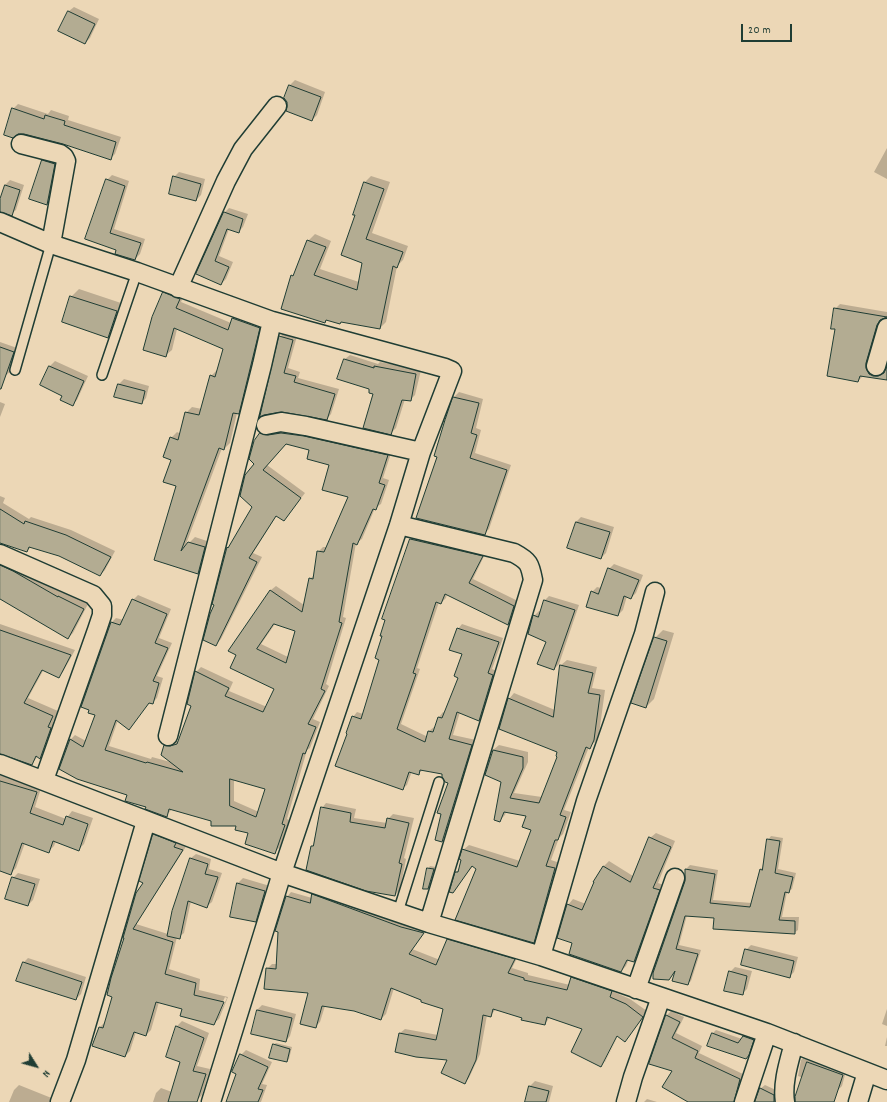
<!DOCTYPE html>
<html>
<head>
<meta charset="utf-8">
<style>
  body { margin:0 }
  #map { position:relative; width:887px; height:1102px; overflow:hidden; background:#ecd7b6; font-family:Dekko,sans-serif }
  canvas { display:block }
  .north { position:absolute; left:16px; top:1046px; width:40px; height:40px; -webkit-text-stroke:3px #ecd7b6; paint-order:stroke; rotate:127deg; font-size:11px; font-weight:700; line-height:16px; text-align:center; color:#1f3d34 }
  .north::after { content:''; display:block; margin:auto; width:14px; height:18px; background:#1f3d34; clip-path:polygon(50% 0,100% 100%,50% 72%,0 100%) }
  .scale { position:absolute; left:741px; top:24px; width:51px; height:18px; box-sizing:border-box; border:2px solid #1f3d34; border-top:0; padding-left:5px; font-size:12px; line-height:14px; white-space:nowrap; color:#1f3d34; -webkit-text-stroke:3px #ecd7b6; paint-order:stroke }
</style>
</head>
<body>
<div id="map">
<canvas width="887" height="1102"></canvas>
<div class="north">N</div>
<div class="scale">20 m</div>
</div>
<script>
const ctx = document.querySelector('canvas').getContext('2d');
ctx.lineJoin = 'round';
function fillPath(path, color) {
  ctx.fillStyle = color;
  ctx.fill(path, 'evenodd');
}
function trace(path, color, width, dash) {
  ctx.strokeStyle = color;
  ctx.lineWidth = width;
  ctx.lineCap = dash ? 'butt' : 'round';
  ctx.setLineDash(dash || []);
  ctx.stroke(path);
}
const shadow = new Path2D(`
  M74,7l25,12 -9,19 -5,5 -26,-13 10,-19z
  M295,80l30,12 -8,23 -5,5 -22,-35z
  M18,104l30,10 3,-4 18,6 -1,4 53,17 -6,17 -5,5 -47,-16 -39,-10 -11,-24z
  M887,148v31l-13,-7z
  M48,156l11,3 -7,40 -5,5 -4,-43z
  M179,172l26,7 -4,16 -5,5 -22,-23z
  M112,175l17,6 -15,48 31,10 -5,15 -5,5 -18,-10 -31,-10 21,-59z
  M371,176l19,6 -18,51 36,13 -5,14 -6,6 -11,56 -6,6 -38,-7 -2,2 -13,-4 -2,2 -33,-45 4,-4 12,-31 7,-7 16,7 -11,28 39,13 4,-20 -7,-47 -2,-1 11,-32z
  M10,180l14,5 -8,25 -5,4 -11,-3v-9l5,-17z
  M229,208l19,6 -5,13 -5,5 -9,-3 -10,27 14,6 -7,17 -5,5 -24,-10 27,-61z
  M169,287l16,6 -4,9 50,21 2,-5 5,-6 27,10 -21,86 -6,5h-1l-7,30 -6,6 -2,-1 -37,99 10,-10 15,5 -6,25 -6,6 -42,-13 22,-74 -6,-27 -1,-21 6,-6 4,2 5,-21 6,-6 10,2 9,-33 6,-6 7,-22 -47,-19 -5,21 -6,5 -3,-62z
  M79,289l45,15 -8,25 -8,7 -37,-39z
  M840,304l47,8v5h-3l-2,2 -12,39 9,14h6l2,-3v10l-24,-3 -5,5 -21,-53 -2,-19z
  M285,332l12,4 -9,32 12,4 -2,6 41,11 -8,25 -4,5 -45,-8 -2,-74z
  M0,342l17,6 -7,24 -5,4 -5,-2z
  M350,355l28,9 2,-2 41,8 -6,25 -5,5 -5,-1 -9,29 -5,5 -17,-40 -29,-34z
  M55,361l33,15 -11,24 -5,5 -9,-10 -22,-11 9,-18z
  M124,379l25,7 -3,12 -4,5 -23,-19z
  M459,392l24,7 -7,29 5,2 -6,23 36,12 -22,64 -5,5 -30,-137z
  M0,402l5,2 -5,13z
  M287,428l105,22 -9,28 6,2 -8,24 -6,4 -13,31 -6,4 -13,74 3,1 -20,66 3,2 -16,33 7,3 -10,26 -3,2 -20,69 2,1 -9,27 -5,5 -37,-27 -26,-5 -40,-11 -6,7 -19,-10 -19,-12 -58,-54 5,-5 11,6 10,-27 15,-91 5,-5 8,2 9,-20 5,-5 33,14 -12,29 13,5 -15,33 6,2 -6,20 -5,5 -2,-1 -17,21 -15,-3 -9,26 42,13 1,-2 22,6 -9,-17 5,-5h9l13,-36 -4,-2 8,-31 5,-5 32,15 -4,9 38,16 9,-18 -38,-35 -9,-4 42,-60 5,-4 28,19 6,-26 5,-5 3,-22 5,-5h4l22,-51 -19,-31 -20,-16 -23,-6 -20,22 38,28 -21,27 -7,-5 -24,38 9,4 -41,82 -5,5 -1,-40 13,-56 3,-4 23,-37 1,-43 6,-30 5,-5zM275,624l21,6 -8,27 -27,-13zM234,779l32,9 -7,24 -25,-11z
  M0,496l5,2 -2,5 26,16 2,-2 40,13 44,21 -10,19 -5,5 -41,-20 -28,-8 -4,4 -27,-9z
  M581,517l33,10 -8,26 -5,5 -33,-10 8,-26z
  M416,534l70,18 -13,27 45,22 -5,18 -5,4 -61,-29 -1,4 -5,5 -2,-1 -22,66 3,1 -19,55 27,13 1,-6 5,-4h2l3,-10 4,-5 2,1 14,-36 4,-23 -5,-25 4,-5 41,14 -11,31 5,2 -13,44 -5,5 -19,-8 -7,23 23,5 -29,97 -5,4 8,-59 -7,-9 -20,-3 -4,3 -7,-2 -5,14 -5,4 -54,-56 5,-16 4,-5 6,2 17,-55 6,-40 -2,-1 27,-79z
  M0,558l18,9 45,26 1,-1 24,12 -15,29 -5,5 -68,-41z
  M614,564l29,11 -7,18 -5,5 -4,-2 -4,14 -5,5 -26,-23 5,-5 4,1 8,-19z
  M549,596l30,9 -20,59 -5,5 -7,-27 -13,-26 5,-5 2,1 3,-11z
  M0,624l75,26 -12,22 -5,5 -14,-8 -16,29 30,13 -5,11 2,1 -10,30 -5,4 -2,-1 -6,8 -32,-11z
  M663,630l11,3 -20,66 -8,8 9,-69z
  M567,660l30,7 -5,21 13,2 -6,44 -4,8 -6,5 -25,63 7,2 -8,22 -4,4 -8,22 9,3 -21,73 -5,6 -57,-74 -4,-2 -21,26 4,-20 4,-3 3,-19 6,-5 51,16 12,-31 -4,-15 -22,-3 -1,3 -6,6 3,-39 -9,-32 6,-5 29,7v10l-14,31 28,4 16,-41v-4l-49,-53 5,-6 41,17 6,-45z
  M0,773l42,12 -7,22 31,12 6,-8 21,7 -9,26 -5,5 -23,-8 -2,5 -5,5 -24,-8 -9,25 -6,6 -10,-3z
  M326,803l30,6 -2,9 33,5 1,-4 5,-5 21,4 -10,40 2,1 -6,31 -5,5 -83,-49 2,-2 8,-36z
  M159,830l28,15 -51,79 32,10 5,-22 18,-54 5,-4 15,5 -2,10 13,4 -10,29 -5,4 -16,-5 -7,32 -5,4h-2l-8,32 31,10 -1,11 29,7 -9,22 -5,4 -31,-14 -24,-7 -8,28 -5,5 -10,-3 -6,19 -5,5 -25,-29 5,-5 1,1 38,-141 10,-47zM225,997l2,1 -10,21h-2z
  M656,833l19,8 -17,42 6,2 -25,71 -5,5 -5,-2 -3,7 -5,5 -48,-28 -5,-38 5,-6 13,5 17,-37 6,-6 24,15 17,-38z
  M771,836l12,2 -5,31 18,4 -4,16 -5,3 -5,25h17l-1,13 -4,3 -79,-16 -28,-2 -8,30 22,5 -10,31 -4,3 -11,-14 -7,9 17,-97v-13l4,-4 28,5 -5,30 39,3 8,-33 3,-3 5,-27z
  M430,866l6,1 -6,19 -2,2v-19z
  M18,873l22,6 -7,21 -5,5 -15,-27z
  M243,878l27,8 -10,30 -5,5 -23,-5 6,-33z
  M318,890l110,38 -16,21 28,11 8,-20 5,-5 66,19 -7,14 16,5v2l42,10 2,-7 5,-5 39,14 -2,5 16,7 17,12 -22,29 -7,-4 -13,25 -4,5 -17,-37 -34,-12 -5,7 -49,-15 -6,7 -3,-1 -7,39 -11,24 -4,5 -16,-24 -49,-26 5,-4 33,6 6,-27 -50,-20 -8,26 -5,5 -27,-9 -29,-4 -5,16 -5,5 -5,-35 -43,-23 5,-5h5l10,-67 4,-5 21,6 1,-3zM618,1031l2,1 -15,30h-3z
  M751,945l47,12 -4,15 -5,5 -43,-27z
  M28,958l58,19 -5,17 -5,5 -53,-36z
  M735,967l17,4 -5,18 -5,5 -12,-22z
  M262,1005l34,9 -6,22 -4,5 -29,-31z
  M887,1009v17l-5,-2z
  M671,1011l13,6 -8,16 26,13 -3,7 46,22 -5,27h-49l-18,-32 -23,-7 17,-48z
  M182,1021l27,12 -12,33 13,3 -8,26 -5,5 -5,2h-39l3,-9 5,-5 11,4 10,-31 -14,-4 9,-31z
  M716,1030l26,9 5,-6 10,3 -5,14 -6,8 -33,-25z
  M887,1037v9h-2z
  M276,1043l16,4 -3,12 -2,2 -14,-16z
  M246,1050l26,12 -10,22 5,1 -6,17h-34l11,-28 3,-19z
  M805,1056l41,15 -4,15 -4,4 -40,-14 3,-16z
  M535,1081l18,5 -4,16h-23l4,-16z
  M19,1085l35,14 -1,3h-44l5,-12z
  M765,1085l13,6 2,11h-24l4,-13z
  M647,1099l10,3h-13z`);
const building = new Path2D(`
  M68,11l27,13 -10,20 -27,-13z
  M289,85l32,12 -9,24 -26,-10 1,-4v-5l-3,-4z
  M12,108l32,11 1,-4 20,6 -1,4 52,17 -5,18 -48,-16 -39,-10h-6l-5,4 -9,-3z
  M42,160l13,4 -8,41 -18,-6z
  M173,176l28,8 -5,17 -27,-7z
  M106,179l19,7 -15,47 31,10 -6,17 -20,-6 1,-4 -31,-11z
  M364,182l20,7 -18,50 37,13 -6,16 -4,-2 -13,63 -39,-7 -1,2 -14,-4 -1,3 -44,-14 10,-34 2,1 14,-36 19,7 -12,28 43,15 5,-27 -21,-8 14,-40h-2z
  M5,185l15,5 -8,26 -12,-4v-13z
  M224,212l19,7 -4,14 -12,-4 -12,32 14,6 -8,18 -25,-11z
  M163,292l17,7 -4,9 52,22 4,-12 28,10 -21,86 -6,-1 -9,37 -5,-2 -38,103 7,-9 17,5 -7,27 -44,-14 22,-74 -13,-4 8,-22 -8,-3 7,-20 8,3 7,-28 14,3 11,-40 5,2 8,-28 -49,-21 -8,29 -23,-7 9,-33z
  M70,296l47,15 -9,27 -46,-16z
  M834,308l53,9 -7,3 -3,5 -11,38v5l3,6 4,2h5l6,-3 3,-7v14l-27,-4 -2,6 -31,-6 8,-47h-4z
  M279,336l14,4 -9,33 12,3 -2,6 41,12 -8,26 -45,-8 -18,3 -4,2z
  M0,347l14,5 -13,37h-1z
  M344,359l30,9v-2l42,8 -5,27 -9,-1 -11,35 -28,-7 10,-34 -4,-1v-4l-32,-10z
  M49,366l35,15 -11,25 -13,-6 2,-4 -22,-11z
  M118,384l27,7 -3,13 -28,-7z
  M453,397l26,6 -8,30 6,2 -7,23 37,12 -22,65 -69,-17 21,-61 -3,-1 11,-36z
  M260,433l8,2 13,-2 23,3 84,19 -9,28 6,2 -9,25 -3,-1 -16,36 -4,-2 -14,79 3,1 -21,66 4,2 -17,33 8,3 -11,27 -2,-1 -21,71 3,1 -10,29 -30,-10 3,-11 -13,-3 1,-4h-25v-5l-42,-12 -2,8 -22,-8 1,-2 -21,-6 2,-6 -50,-16 -18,-10 11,-30 13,8 12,-32 -7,-2 1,-3 -8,-3 30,-85 9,3 12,-26 35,15 -12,29 13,5 -15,33 6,2 -6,21 -4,-1 -20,27 -13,-10 -11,30 41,13 1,-1 36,10 -22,-17 3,-10 6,1 7,-2 14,-38 -4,-2 8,-33 34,17 -4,8 38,16 11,-23 -44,-21 6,-13 -8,-4 42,-61 32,22 7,-34 4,1 4,-28 7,1 24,-55 -26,-7 7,-25 -22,-6 2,-9 -23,-6 -23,26 38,28 -17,23 -8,-5 -27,42 8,4 -41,84 -13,-6 7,-26 4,-9 -2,-1 15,-57 1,1 24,-41 -12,-11 5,-21 9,-11 -5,-5 5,-18zM274,624l21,7 -9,32 -29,-14zM230,779l35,10 -9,28 -26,-11z
  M0,509l24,15 1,-3 41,14 45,22 -11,19 -41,-20 -30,-9 -2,5 -27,-9z
  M576,522l34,10 -9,27 -34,-11z
  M410,539l73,17 -14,27 45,23 -6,19 -63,-31 -4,10 -5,-2 -23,71 3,1 -19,55 28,13 3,-11 5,1 5,-15 4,1 16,-40 -4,-2 8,-22 -13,-4 8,-22 42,14 -11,31 5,2 -14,46 -22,-9 -8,27 23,6 -30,97 -7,-2 6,-26 -4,-1 11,-30 -3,-1 -3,-5v-3l-22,-4 -1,5 -10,-3 -6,18 -68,-24 12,-32 -1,-1 6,-17 9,3 18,-59 -4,-2 7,-22h-2l5,-16 -3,-1z
  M0,565l13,6 45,26v-1l26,13 -16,30 -68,-40z
  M608,568l31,12 -8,19 -7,-3 -6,20 -32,-9 5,-16 7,3z
  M544,600l31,10 -21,60 -17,-6 9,-22 -18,-8 5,-19 5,2z
  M0,630l71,25 -12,23 -17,-8 -18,33 29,13 -5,11 3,1 -11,31 -4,-3 -4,9 -32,-11z
  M654,637l13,4 -21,67 -15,-5z
  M560,665l33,8 -5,20 12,2 -6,45 -4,9 -4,-2 -26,68 6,2 -8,23h-3l-9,26 9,2 -21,75 -79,-23 21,-51 -4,-3 -19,27 -4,-1 6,-20h3l3,-12 -2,-1 3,-10 55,18 14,-37 -9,-3 4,-11 -22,-4 -4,10 -6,-2 7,-38 -16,-7 8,-25 30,7v11l-13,30 29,5 18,-46 -1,-1 1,-4 -58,-23 9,-31 45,19z
  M0,781l37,11 -7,21 33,12 3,-9 22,8 -9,27 -26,-10 -4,12 -27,-10 -11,32 -11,-4z
  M321,807l30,6 -1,9 35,6 2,-10 22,5 -10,40 3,1 -7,32 -29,-5 -60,-21 5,-24h2z
  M153,834l23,9 -2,4 9,3 -50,79 40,13 -8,32 31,9 -2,12 30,7 -10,23 -34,-9 2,-7 -26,-7 -10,34 -12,-4 -9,25 -33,-11 7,-19 4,1 9,-31 -5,-2 4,-17 13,-40h-1l13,-45 7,-10 -4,-2z
  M649,837l22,10 -18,41 7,2 -26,72 -7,-2 -6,12 -52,-18 3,-11 -15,-5 10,-34 15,6 12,-28h-1l10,-16 27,16z
  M767,839l13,2 -5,32 18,4 -4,16 -4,-1 -6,28 16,1v13l-82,-5 1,-11 -29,-2 -9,33 22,5 -10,31 -16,-4 3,-10 -6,9 -16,-1v-6l32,-92v-12l30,5 -5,29 40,4 10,-38 2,1z
  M190,858l18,6 -3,10 13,3 -11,31 -19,-7 -8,38 -13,-3 5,-25z
  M427,868l7,1 -6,20h-5z
  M12,877l23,7 -7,22 -23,-7z
  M237,883l28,8 -9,31 -26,-5z
  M312,894l89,33 23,6 -15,21 27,11 11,-26 68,20 -7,14 16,5v2l43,10 4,-13 41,14 -2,6 16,7 17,13 -18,25 -8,-6 -16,31 -30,-15 11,-23 -35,-12 -2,8 -24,-5 1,-2 -29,-9 -2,8 -8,-2 -7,45 -11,24 -24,-11 6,-13 -31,-3 -21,-5 4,-19 37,7 7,-31 -22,-7v-2l-30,-12 -10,32 -27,-9 -32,-5 -6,22 -16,-4 8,-31 -44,-4 2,-21 10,1 2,-37 -3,-1 11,-35 24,7z
  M745,949l49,12 -4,17 -49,-13z
  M23,962l59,20 -6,18 -60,-19z
  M729,971l18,5 -4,19 -19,-4z
  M257,1010l35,8 -6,24 -35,-8z
  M666,1015l14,7 -8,16 26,13 -3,7 45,21 -6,23h-46l-26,-15 10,-16 -23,-7z
  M176,1026l28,12 -11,33 13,3 -9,28h-29l12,-40 -14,-5z
  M712,1033l26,10 5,-7 11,4 -5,15 -3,4 -39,-13z
  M273,1044l17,5 -3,13 -18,-4z
  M240,1054l28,13 -10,22 5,1 -5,12h-32l10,-28 -4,-2z
  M807,1062l36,13 -9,27h-39v-5z
  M529,1086l20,5 -3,11h-21z
  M760,1088l14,7v7h-19z`);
const lane = new Path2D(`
  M15,370l36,-126
  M102,375l35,-103
  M398,912l41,-130`);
const street = new Path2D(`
  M21,144l39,10 4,3 2,4 -15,83
  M0,222l51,22 86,28 135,49 173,47 7,3 -31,81 -22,73 -117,348 -71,229
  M178,288l48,-107 17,-32 34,-43
  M876,366l11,-38
  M266,425l15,-3 25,4 115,26
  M399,525l115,28c15,8 16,11 19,27l-104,343
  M0,554l93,41 9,11v9l-5,15 -53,150
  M168,736l94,-371 10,-44
  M0,764l282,109 147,50 112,33 226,77 120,47
  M541,956l45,-155 58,-167 11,-42
  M636,989l39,-111
  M60,1102l16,-42 70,-239
  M626,1102l7,-25 28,-80
  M744,1102l23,-69
  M785,1102c-3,-19 4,-40 9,-59
  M858,1102l9,-30`);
fillPath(shadow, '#0003');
fillPath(building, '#b3ac92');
trace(building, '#1f3d34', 1);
trace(lane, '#1f3d34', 12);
trace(street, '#1f3d34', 21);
trace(lane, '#ecd7b6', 9);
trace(street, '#ecd7b6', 18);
</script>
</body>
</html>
